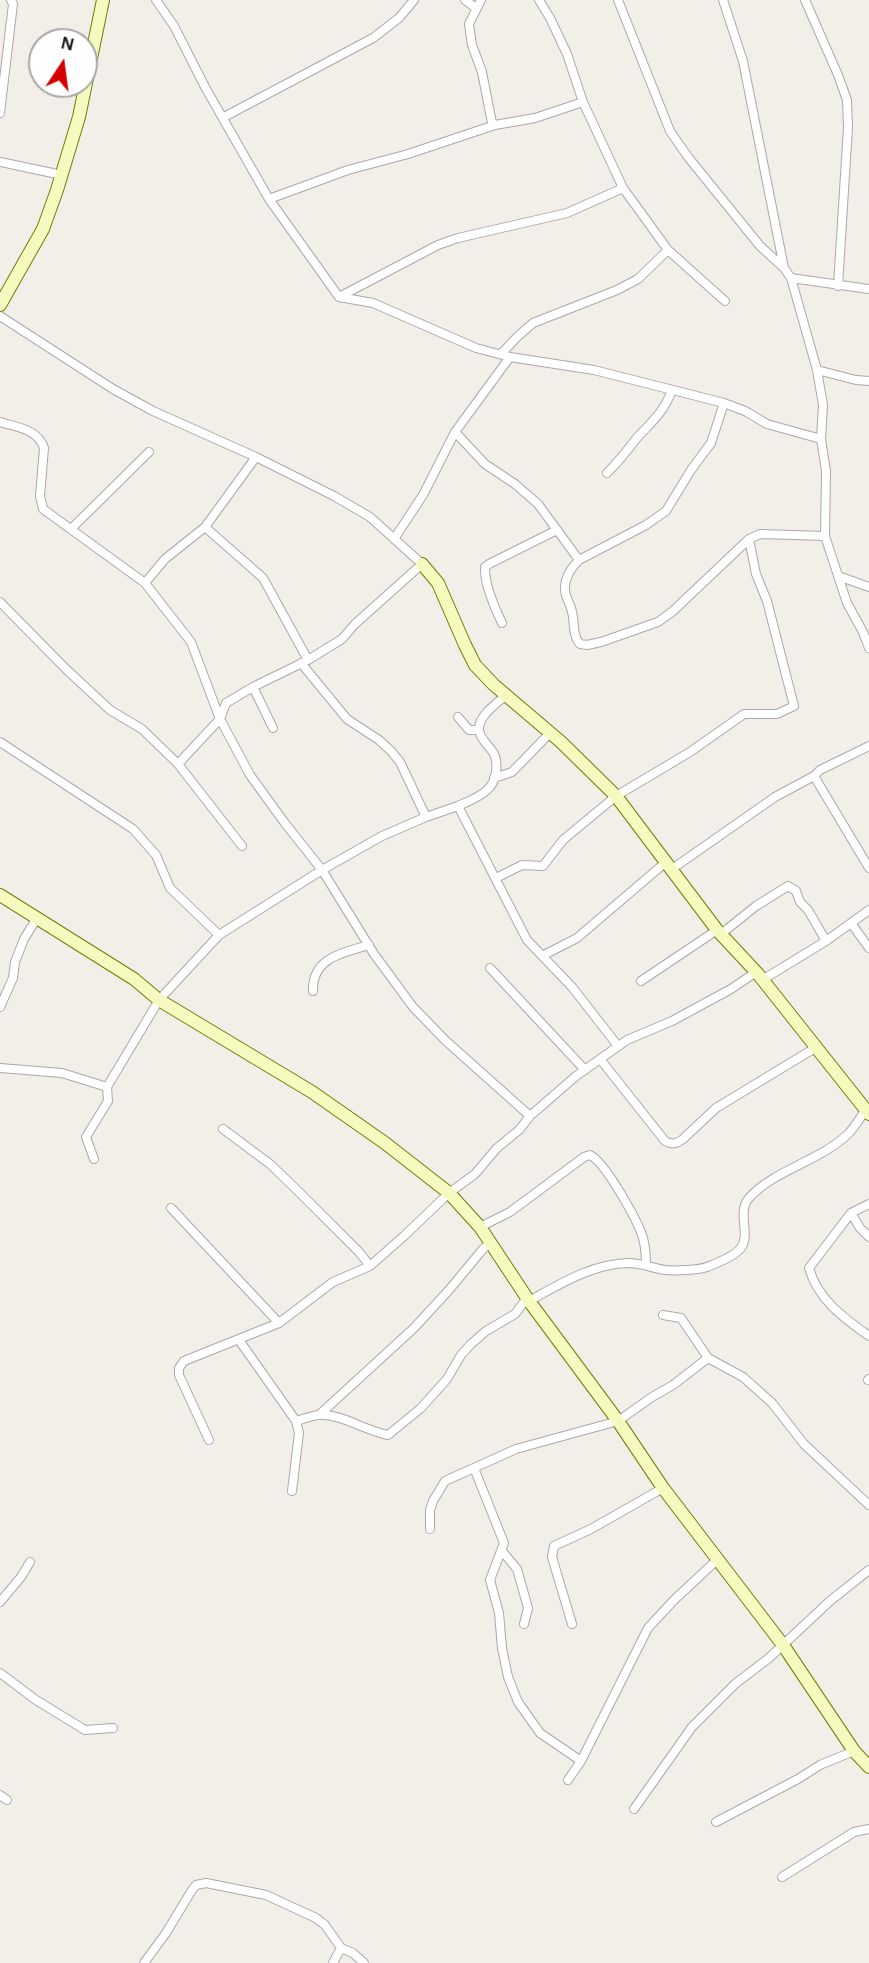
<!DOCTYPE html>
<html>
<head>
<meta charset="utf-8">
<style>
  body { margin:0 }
  #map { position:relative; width:869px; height:1963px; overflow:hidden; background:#f2efe9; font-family:"Alegreya Sans",sans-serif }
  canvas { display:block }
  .north { position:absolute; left:28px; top:28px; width:70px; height:70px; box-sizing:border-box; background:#fff; border:2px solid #a7a7a7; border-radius:50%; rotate:13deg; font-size:19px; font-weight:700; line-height:28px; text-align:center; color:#222 }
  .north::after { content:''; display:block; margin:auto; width:24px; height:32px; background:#d40000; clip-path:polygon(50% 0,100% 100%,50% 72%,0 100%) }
</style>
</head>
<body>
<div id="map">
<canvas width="869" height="1963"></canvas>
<div class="north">N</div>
</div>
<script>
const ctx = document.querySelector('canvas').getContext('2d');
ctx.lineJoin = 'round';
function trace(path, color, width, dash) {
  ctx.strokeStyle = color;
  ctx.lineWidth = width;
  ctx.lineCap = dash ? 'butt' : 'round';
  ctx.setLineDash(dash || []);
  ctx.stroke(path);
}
const street = new Path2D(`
  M156,0l18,26 31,61 64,112 70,98 34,6 103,45 34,9 84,13 130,33 21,8 22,13 54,15 2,-34 -6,-35 -26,-92 -7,-10 -24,-22 -72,-89 -18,-26 -52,-131
  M465,0l11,8
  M481,0l-12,24 3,21 10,27 10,51 3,2
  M539,0l11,18 17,36 16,48 40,86 45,62 57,51
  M723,0l20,61 41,207
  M805,0l33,75 9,25 1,27 -10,159
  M0,113l13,-109 -2,-4
  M224,117l149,-79 26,-20 15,-18
  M0,162l62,13
  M269,199l79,-29 60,-16 87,-29 40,-7 48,-16
  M791,278l78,11
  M339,297l99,-52 20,-7 109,-25 56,-25
  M0,316l113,73 40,22 103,46 78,39 36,21 52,47 -67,60 -13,15 -34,21 -55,27 -27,16 -6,16 -42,45
  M501,354l16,-17 16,-14 84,-33 21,-11 30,-29
  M817,370l39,10 13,1
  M724,403l-13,40 -20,27 -25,41 -20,14 -67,35c-8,8 -15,18 -14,30 0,7 6,15 7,22 3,11 0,23 8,32l7,1 14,-3 57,-20 15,-11 76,-72 11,-5 65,2
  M0,422c16,5 38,7 44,26l-4,48 3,13 102,74 46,59 29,77 30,56 34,47 38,48 52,84 39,53 33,34 84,75
  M455,432l30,32 30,20 23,20 41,56
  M821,439l5,32 -1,65 22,67 16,29 6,16
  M607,473c11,-11 20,-22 29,-34 16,-18 27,-25 36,-49
  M205,527l58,51 45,82
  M71,529l78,-77
  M394,539l29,-44 32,-63 55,-75
  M838,576l31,11
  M145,583l20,-24 40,-32 51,-70
  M0,602l67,68 43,40 32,19 36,35 64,82
  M502,623c-7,-14 -18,-40 -17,-56l4,-3 68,-34
  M301,663l46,56 32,21 12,11 9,11 26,55
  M253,687l20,41
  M458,717l11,13h10
  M0,742l133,87 23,26 14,33 49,47
  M814,776l55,92
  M494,778l18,-6 38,-39
  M458,806c9,-4 22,-9 29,-16 9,-7 12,-26 7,-36 -4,-8 -14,-14 -15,-24 -1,-14 17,-26 26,-34
  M672,869l103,-72 39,-21 6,-6 49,-24
  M496,878l26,-13 21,1 20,-26 53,-44 74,-44 54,-38h33l17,-8 -27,-105 -11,-27 -7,-35
  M851,923l18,25
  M721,934l35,-28 32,-20 8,5 4,11 8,8 18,31
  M542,956l35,-18 89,-76
  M490,968l95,102
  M762,980l64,-39 43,-31
  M641,981l76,-51
  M313,991c-1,-33 29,-38 56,-46
  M0,1007l13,-29 2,-16 9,-23 13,-21
  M600,1059l65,82c7,4 11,3 18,-2l33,-31 99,-60
  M0,1068l62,5 45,14
  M223,1129l47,35 30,29 59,59 11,14
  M94,1159l-8,-22 22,-36 -1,-14 52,-87 60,-65 103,-65 60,-34 44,-19 32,-11 69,134 45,47 46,59
  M869,1204l-18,9 -42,55c9,32 35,50 60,68
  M171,1208l108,115
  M851,1213l9,15 9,9
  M480,1227l30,-15 74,-55 6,-2c15,7 44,60 51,77 4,10 5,21 5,32
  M529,1301c31,-17 63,-37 99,-38 14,0 24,5 37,7 9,1 34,0 42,-3 10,-4 26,-10 33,-18 12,-14 -4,-36 9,-51 25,-28 71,-37 99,-64 7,-7 12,-17 19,-25
  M663,1315l18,3 27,40 35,19 29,26 32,41 65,61
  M239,1340l57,81 3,12 -7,58
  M868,1380l1,-1
  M319,1415l95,-87 35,-38 34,-41 7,-6
  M296,1421c7,-2 15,-5 22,-6 22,-2 48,16 70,20l33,-27 26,-29 14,-24 10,-11 15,-13 29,-17 12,-16
  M209,1440l-30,-65v-7l5,-7 95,-38 54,-41 37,-16 34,-30 45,-43 26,-19 22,-26 22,-18 11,-14 46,-40 51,-36 45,-19 59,-32 25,-17
  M474,1468l30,75 -14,37 9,33 3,35 6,29 10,25 22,31 41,28
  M430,1529v-19l3,-9 12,-20 71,-32 102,-28 34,-24 21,-12 35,-27
  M502,1551l15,18 11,39 -4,16
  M0,1602l21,-25 9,-15
  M572,1624l-20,-67 2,-11 37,-17 72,-41
  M0,1673l36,27 49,30 28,-2
  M568,1780l13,-19 67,-133 26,-28 44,-41
  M0,1795l7,5
  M634,1809l58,-82 43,-43 34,-26 61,-57 39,-31
  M716,1822l82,-43 22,-14 34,-14
  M782,1877l72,-45 15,-3
  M144,1963l22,-30 26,-43 4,-5 10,-2 60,12 50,23 9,7 16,23 12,5 11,10
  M333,1963l8,-15`);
const secondary = new Path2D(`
  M0,305l43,-76 14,-39 22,-73 24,-117
  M422,564l16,19 27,62 10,20 19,20 67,57 55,54 101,134 41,44 111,140
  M0,895l134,84 25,21 153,92 73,51 64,50 31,34 49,74 89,120 45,67 120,157 71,106 15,16`);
trace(street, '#a9a9a9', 10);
trace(secondary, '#707d05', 14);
trace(street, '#fff', 8);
trace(secondary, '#f7fabf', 12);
</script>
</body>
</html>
